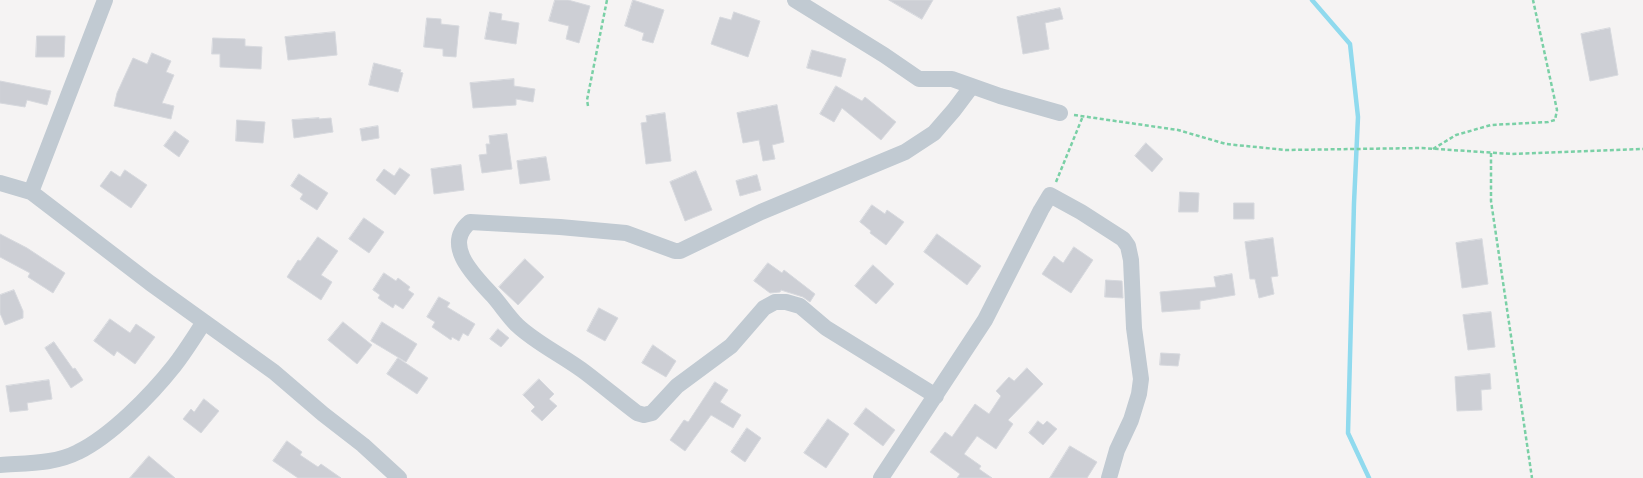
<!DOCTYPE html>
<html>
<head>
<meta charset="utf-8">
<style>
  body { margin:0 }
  canvas { display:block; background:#f5f3f3 }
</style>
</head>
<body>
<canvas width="1643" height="478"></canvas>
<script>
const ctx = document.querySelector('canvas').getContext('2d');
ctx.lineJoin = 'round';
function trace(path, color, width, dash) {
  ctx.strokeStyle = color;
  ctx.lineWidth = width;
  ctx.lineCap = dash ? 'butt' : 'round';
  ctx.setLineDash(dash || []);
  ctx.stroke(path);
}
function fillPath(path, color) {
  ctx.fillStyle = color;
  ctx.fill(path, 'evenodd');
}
const stream = new Path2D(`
  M1312,0l38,44 8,73 -4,86 -6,230 21,45`);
const building = new Path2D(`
  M555,0h13l22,6 -11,37 -13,-4 3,-13 -20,-5z
  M633,0l31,10 -11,33 -11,-3 2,-7 -19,-7z
  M889,0h44l-11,19z
  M1060,8l3,11 -18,4 4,26 -26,5 -6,-37z
  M490,12l12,2 -1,6 18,3 -3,21 -31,-5z
  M734,12l26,9 -12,36 -37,-13 9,-27 11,3z
  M427,18l14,1v5l18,2 -3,31 -13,-1v-7l-19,-2z
  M1610,28l8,47 -28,6 -9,-47z
  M335,32l2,23 -49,5 -3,-23z
  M37,36h28l-1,21h-28z
  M213,38l32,1v7l17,1 -1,22 -41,-2v-13h-8z
  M812,50l34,9 -5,18 -34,-9z
  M152,53l19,8 -5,11 8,3 -12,28 12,3 -3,13 -57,-13 3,-13 16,-35 14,6z
  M374,63l27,7 -1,2 3,1 -5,19 -29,-7z
  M514,79v7l21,3 -2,13 -17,-3v6l-43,3 -3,-25z
  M0,81l51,10 -4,14 -20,-5 -2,7 -25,-4z
  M836,86l26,15 3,-4 31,25 -15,18 -39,-32 -8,14 -14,-8z
  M777,105l7,37 -12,3 3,14 -12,2 -4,-21 -16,3 -6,-30z
  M665,113l6,48 -25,3 -5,-41 6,-1 -1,-6z
  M319,118v1l12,-1 2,14 -39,6 -2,-18z
  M237,120l28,2 -2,21 -27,-2z
  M378,126l1,12 -17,3 -2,-12z
  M175,131l14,10 -10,16 -15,-11z
  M507,134l5,35 -30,4 -3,-18 8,-1 -1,-10h4l-1,-8z
  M1146,143l17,16 -11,13 -17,-16z
  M546,157l4,23 -30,4 -3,-23z
  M461,165l3,25 -30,4 -3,-25z
  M400,168l10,7 -15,20 -19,-15 8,-11 10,7z
  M125,170l22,15 -16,23 -31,-22 11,-15 9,6z
  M696,171l16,39 -27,11 -15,-39z
  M299,174l29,19 -11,17 -17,-11 3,-5 -12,-8z
  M757,175l4,15 -21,6 -4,-15z
  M1180,192l19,1 -1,19h-19z
  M1234,203h20v16h-20z
  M872,205l13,9 2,-4 17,12 -18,23 -16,-12 1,-2 -11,-9z
  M364,218l20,14 -15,21 -20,-14z
  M0,234l27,14 38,25 -12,20 -25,-16 2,-4 -30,-16z
  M937,234l44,32 -14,19 -43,-33z
  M318,237l20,14 -17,24 11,7 -11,18 -34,-23 11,-17 2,1z
  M1273,238l5,38 -7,1 3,17 -15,4 -4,-19h-5l-5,-37z
  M1482,239l6,45 -26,4 -6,-45z
  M1074,247l19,13 -22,33 -29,-19 12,-18 9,7z
  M525,259l19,18 -26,28 -19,-18z
  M768,263l14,10 2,-3 31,24 -5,8 -7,-5 -22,-7 -1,2 -10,1 -16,-12z
  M873,265l21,19 -18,20 -21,-18z
  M384,273l12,8 2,-3 12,9 -2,3 6,4 -11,15 -8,-5 -2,4 -15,-10 2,-3 -7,-5z
  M1232,274l3,21 -35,6v8l-38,3 -2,-20 56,-5 -2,-10z
  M1106,280l16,1 1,17 -18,-1z
  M14,290l9,21v7l-18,7 -5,-12v-18z
  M439,297l11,6 -3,4 28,17 -7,12 -5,-3 -4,8 -7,-4 -1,3 -19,-13 3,-5 -8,-5z
  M599,308l19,10 -13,23 -18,-10z
  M1491,312l4,35 -27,3 -5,-35z
  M110,319l20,14 6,-9 19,13 -20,27 -18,-13 -3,5 -20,-15z
  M343,322l29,23 -15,19 -29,-24z
  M382,322l35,22 -11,18 -35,-21z
  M498,329l11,9 -8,9 -11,-8z
  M54,342l19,27 2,-1 8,12 -12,8 -26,-40z
  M653,345l23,16 -10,16 -24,-14z
  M1161,353l19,1 -2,12 -18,-1z
  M398,358l30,20 -11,16 -30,-20z
  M1027,368l16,16 -35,36 5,4 -17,25 -19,-13 -13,18 17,12 -2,3 13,9h-35l3,-4 -30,-22 15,-20 7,5 23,-33 14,10 12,-18 -5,-5 13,-14 5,4z
  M1490,374l1,15 -10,1 1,20 -25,1 -2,-34z
  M539,379l15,15 -5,5 8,7 -15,15 -11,-10 4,-4 -12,-12z
  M49,380l3,19 -25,4 1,7 -18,2 -4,-26z
  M715,382l13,8 -8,12 21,13 -8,13 -22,-13 -26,36 -15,-11 14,-20 4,2z
  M204,399l15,12 -18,22 -18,-14 8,-10 3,3z
  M866,408l29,22 -12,16 -29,-22z
  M828,419l21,15 -23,34 -22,-15z
  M1038,421l5,4 4,-4 10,8 -14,16 -14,-12z
  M747,428l14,10 -16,24 -14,-10z
  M287,441l15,11 -2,3 18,12 3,-3 20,14h-43l-25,-17z
  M1070,446l27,16 -10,16h-37z
  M149,456l26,22h-45z`);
const path = new Path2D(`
  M588,106l-1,-6 20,-100
  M1074,115l104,15 48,14 60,6 136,-2 90,6 131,-5
  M1433,149l23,-14 35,-10 57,-3 7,-2 2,-10 -24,-110
  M1491,153v48l41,277
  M1056,182l27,-66`);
const street = new Path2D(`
  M795,0l89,55 35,24h33l48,17 60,17
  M0,183l31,9 119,91 124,89 49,42 40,31 36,33
  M31,192l74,-192
  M936,396l-110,-68 -26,-22 -14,-4h-11l-11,6 -33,38 -54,40 -25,27 -8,2 -7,-2c-17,-13 -34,-27 -51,-40 -22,-17 -49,-29 -69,-48 -9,-9 -16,-20 -24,-29 -16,-18 -52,-50 -23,-74l90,5 66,6 49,18h5l81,-39 144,-60 29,-19 20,-23 18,-24
  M0,465c26,-2 55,-1 78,-13 33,-16 73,-57 96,-86 11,-14 20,-29 30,-44
  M881,478l104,-158 56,-110 9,-15 31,17 42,27 5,7 3,14 3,68 7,51 -2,15 -8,26 -14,30 -8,28`);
trace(stream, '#90daee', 4.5);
fillPath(building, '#cdcfd5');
trace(building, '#d7d9de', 1);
trace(path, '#7ad0a6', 2.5, [4, 2.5]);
trace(street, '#c1cad2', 16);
</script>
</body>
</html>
